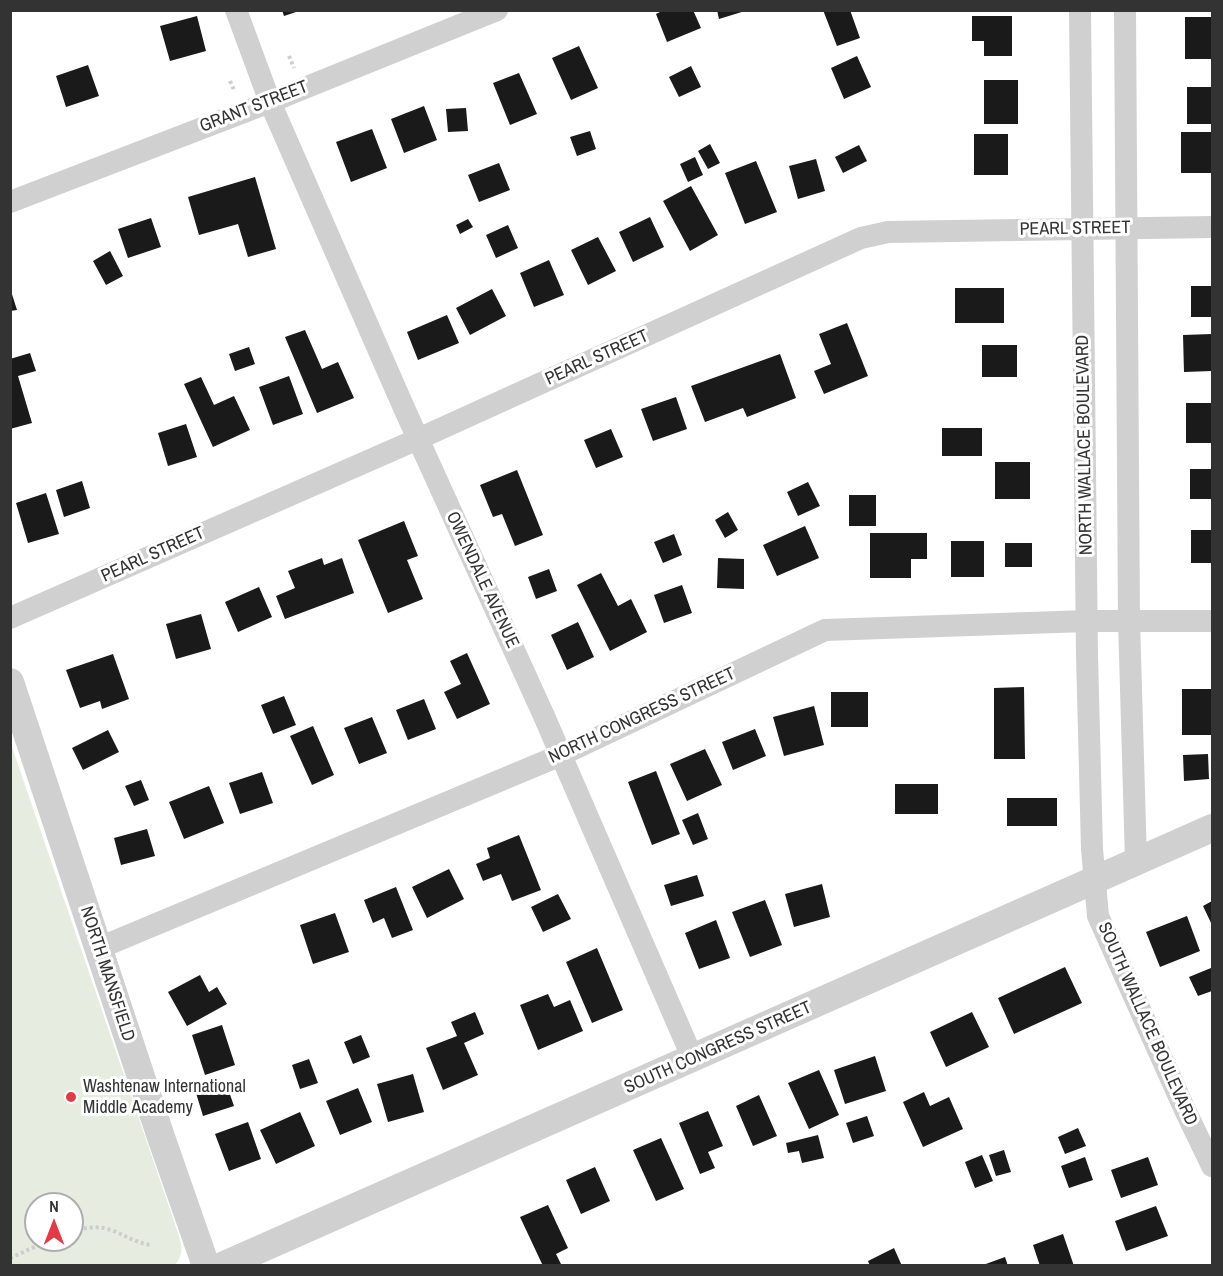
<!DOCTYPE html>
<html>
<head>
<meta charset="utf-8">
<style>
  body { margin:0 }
  #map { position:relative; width:1223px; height:1276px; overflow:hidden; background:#fff; font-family:"Archivo Narrow",sans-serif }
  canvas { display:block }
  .frame { position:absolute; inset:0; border:12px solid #333; pointer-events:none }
  .north { position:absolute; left:24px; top:1192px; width:60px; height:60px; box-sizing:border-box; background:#fff; border:2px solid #adadad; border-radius:50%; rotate:0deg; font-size:16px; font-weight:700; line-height:24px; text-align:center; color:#333 }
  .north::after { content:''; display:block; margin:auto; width:21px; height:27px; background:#e63946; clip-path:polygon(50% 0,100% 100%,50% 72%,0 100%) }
</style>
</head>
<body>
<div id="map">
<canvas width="1223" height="1276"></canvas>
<div class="frame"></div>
<div class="north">N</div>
</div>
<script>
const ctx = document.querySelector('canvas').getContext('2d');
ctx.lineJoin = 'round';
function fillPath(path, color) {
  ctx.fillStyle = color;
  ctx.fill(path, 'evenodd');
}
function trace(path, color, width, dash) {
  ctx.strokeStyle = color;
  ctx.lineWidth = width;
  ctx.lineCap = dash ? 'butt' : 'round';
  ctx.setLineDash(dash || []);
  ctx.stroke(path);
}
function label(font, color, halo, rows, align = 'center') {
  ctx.font = font + ' "Archivo Narrow",sans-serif';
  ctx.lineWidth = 6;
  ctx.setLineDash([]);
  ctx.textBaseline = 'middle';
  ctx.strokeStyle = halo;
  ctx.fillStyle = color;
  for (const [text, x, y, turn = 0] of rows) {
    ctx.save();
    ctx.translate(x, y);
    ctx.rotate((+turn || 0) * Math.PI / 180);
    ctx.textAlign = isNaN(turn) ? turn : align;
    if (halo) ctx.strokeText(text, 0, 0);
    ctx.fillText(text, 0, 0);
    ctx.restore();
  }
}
const green = new Path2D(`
  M11,744l167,489c4,13 6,22 -3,32h-164zM36,1204h36v36h-36z`);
const building = new Path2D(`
  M282,10h17v1l-15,5z
  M664,10h29l8,18 -34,14 -11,-28z
  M717,10h28v1l-26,8z
  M823,10h27l10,28 -23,8z
  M197,16l9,35 -36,10 -10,-35z
  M972,16h40v40h-28v-15h-12z
  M1185,17h27v42h-27z
  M579,46l19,42 -27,12 -19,-42z
  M857,56l14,31 -27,12 -13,-31z
  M88,65l11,31 -33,11 -10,-31z
  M691,66l10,21 -22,10 -10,-20z
  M519,73l18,41 -27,11 -17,-42z
  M984,80h34v44h-34z
  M1187,87h25v37h-25z
  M424,106l13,34 -33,13 -13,-34z
  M466,108l2,23 -20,1 -2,-23z
  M372,129l15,39 -36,14 -15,-40z
  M590,131l6,18 -19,7 -7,-19z
  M1181,132h31v41h-31z
  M974,134h34v41h-34z
  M710,144l10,19 -12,6 -10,-18z
  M859,145l8,16 -24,12 -8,-16z
  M695,157l8,18 -15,7 -8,-18z
  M816,159l9,32 -27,8 -9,-33z
  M756,161l21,51 -32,12 -20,-51z
  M499,163l11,27 -31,12 -11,-27z
  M255,177l21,72 -28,8 -10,-33 -39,11 -11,-38z
  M691,186l27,49 -28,16 -27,-50z
  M650,217l14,30 -31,15 -14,-30z
  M151,218l10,29 -33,11 -10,-29z
  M468,219l5,8 -13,7 -4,-9z
  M508,225l10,23 -22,10 -10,-23z
  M598,237l18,34 -28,14 -17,-35z
  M110,251l13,25 -17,9 -13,-24z
  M549,260l15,35 -30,12 -14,-34z
  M1191,286h21v31h-21z
  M10,288l7,22 -7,1z
  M955,288h49v35h-49z
  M492,289l14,27 -36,19 -14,-27z
  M447,315l12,28 -41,17 -11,-28z
  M847,323l21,53 -44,18 -10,-23 17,-7 -12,-30z
  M305,330l17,39 16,-7 16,36 -37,15 -32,-76z
  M1212,334v37l-28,1 -1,-37z
  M982,345h35v32h-35z
  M249,347l6,17 -20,7 -6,-17z
  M30,353l6,18 -18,5 14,47 -22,6v-70z
  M780,354l16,44 -49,19 -4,-9 -38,14 -14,-36z
  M289,376l14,38 -30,11 -14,-38z
  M201,377l13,28 20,-9 16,34 -37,17 -29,-63z
  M676,397l11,32 -34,12 -12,-32z
  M1186,403h26v40h-26z
  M186,424l11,33 -29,9 -10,-33z
  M942,428h40v28h-40z
  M611,429l12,28 -27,11 -12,-28z
  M995,462h35v37h-35z
  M1190,469h22v30h-22z
  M517,470l26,65 -28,11 -13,-32 -9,3 -13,-32z
  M82,481l8,27 -26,9 -8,-27z
  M808,482l12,24 -22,10 -11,-24z
  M46,493l13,41 -31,9 -12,-40z
  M849,495h27v31h-27z
  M728,512l10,18 -13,8 -10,-18z
  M404,521l14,35 -11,4 16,39 -35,14 -30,-73z
  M805,526l14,32 -42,18 -14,-31z
  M1191,530h21v33h-21z
  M870,533h57v26h-16v19h-41z
  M674,534l8,21 -19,8 -9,-21z
  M951,541h33v36h-33z
  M1005,543h27v24h-27z
  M322,558l2,7 18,-7 12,35 -69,26 -9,-23 19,-8 -7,-17z
  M718,558l26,1v30l-27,-1z
  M549,569l8,22 -21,8 -8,-22z
  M601,573l17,33 13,-7 16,33 -37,19 -33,-66z
  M682,585l10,28 -28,10 -10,-28z
  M259,587l13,30 -34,15 -13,-30z
  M201,614l10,35 -35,10 -10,-35z
  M578,622l16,35 -27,13 -16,-35z
  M467,653l23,51 -33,15 -13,-27 17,-8 -11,-23z
  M113,654l16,45 -27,10 -2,-8 -20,7 -14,-38z
  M1024,687l1,72h-31v-71z
  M1182,689h30v46h-30z
  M831,692h37v35h-37z
  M284,696l12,29 -23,9 -12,-29z
  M424,699l12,30 -28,11 -12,-30z
  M814,706l10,39 -40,11 -11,-39z
  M372,717l15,36 -28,11 -15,-36z
  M313,726l21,49 -22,10 -22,-49z
  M755,729l11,27 -33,14 -11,-28z
  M108,730l11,22 -36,18 -11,-22z
  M705,749l17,36 -35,16 -17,-37z
  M1208,754l1,25 -25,2 -1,-26z
  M656,771l24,63 -28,11 -24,-63z
  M262,772l11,31 -33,11 -11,-31z
  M141,780l8,20 -15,6 -9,-20z
  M895,784h43v30h-43z
  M209,786l15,37 -40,16 -15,-37z
  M1007,798h50v28h-50z
  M698,813l10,26 -15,6 -11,-25z
  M147,829l8,27 -34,9 -7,-27z
  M519,835l22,55 -29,11 -11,-27 -18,7 -7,-17 14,-6 -3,-10z
  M449,869l15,30 -37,19 -15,-31z
  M697,875l7,21 -33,10 -7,-21z
  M822,884l8,33 -36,10 -9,-33z
  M396,887l17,43 -21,8 -8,-20 -11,5 -9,-23z
  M558,894l13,25 -28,13 -12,-25z
  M765,900l17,45 -32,12 -18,-45z
  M1212,901v24l-9,-19z
  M335,913l14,39 -36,12 -13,-39z
  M1187,916l13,35 -40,16 -14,-35z
  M716,920l14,38 -31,11 -14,-36z
  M597,948l26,62 -31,13 -26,-61z
  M1065,967l17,36 -68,31 -16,-36z
  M1211,968l1,23 -14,5 -9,-19z
  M200,975l9,17 8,-5 10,17 -40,22 -19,-34z
  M548,994l6,13 16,-7 13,31 -45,19 -18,-45z
  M475,1012l9,22 -20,9 14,32 -35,15 -17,-42 31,-12 -6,-14z
  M972,1012l17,35 -43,20 -16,-35z
  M222,1025l13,40 -30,10 -13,-40z
  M361,1035l9,22 -17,7 -9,-22z
  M875,1056l11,35 -41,13 -11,-34z
  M309,1059l9,24 -18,6 -8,-24z
  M819,1070l20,45 -30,14 -21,-46z
  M413,1074l11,38 -36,10 -11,-38z
  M226,1083l8,23 -31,10 -7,-23z
  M358,1088l14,34 -32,13 -14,-34z
  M924,1092l6,14 19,-9 14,32 -40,18 -20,-45z
  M759,1095l18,41 -24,10 -17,-40z
  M708,1111l15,35 -15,6 7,16 -15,6 -21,-51z
  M300,1112l15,34 -39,18 -16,-34z
  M867,1116l7,20 -21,7 -7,-20z
  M248,1122l13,37 -32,12 -14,-37z
  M1078,1128l8,18 -21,8 -7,-17z
  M818,1135l6,23 -22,5 -3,-12 -11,2 -2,-10z
  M661,1138l23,51 -28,12 -23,-51z
  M1004,1150l7,22 -15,4 -7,-21z
  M982,1155l11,26 -18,7 -10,-26z
  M1085,1157l8,23 -24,8 -8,-22z
  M1148,1157l10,28 -37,13 -10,-28z
  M595,1167l15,34 -29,13 -15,-34z
  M548,1205l20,43 -12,6 6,12h-19l-23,-49z
  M1156,1206l12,30 -42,15 -11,-30z
  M1063,1234l11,32h-34l-7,-21z
  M894,1248l8,18h-32l-2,-5z
  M1005,1257l3,9h-25v-1z`);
const path = new Path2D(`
  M289,56l5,12
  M230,81l5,11
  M72,1231c13,-3 26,-6 39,-1 14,5 25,13 40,15
  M10,1258l40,-18`);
const minor = new Path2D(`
  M236,10l34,92 134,306 140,308 149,343
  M1080,10l7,645 5,194 6,67 87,194 27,56
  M1125,10l4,610 7,241
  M10,202l260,-100 227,-92
  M10,618l408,-179 443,-201 27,-6 324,-5
  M99,948l462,-193 264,-125 262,-9h125`);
const tertiary = new Path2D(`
  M10,682l151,455 45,129
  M222,1266l990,-438`);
const markers = [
  [71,1097,6,"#e63946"]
];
const streetNames = [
  ["GRANT STREET",254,107,-21],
  ["PEARL STREET",1075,229,-1],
  ["PEARL STREET",597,358,-24],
  ["NORTH WALLACE BOULEVARD",1085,445,-91],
  ["PEARL STREET",153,555,-24],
  ["OWENDALE AVENUE",482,580,65],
  ["NORTH CONGRESS STREET",642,716,-25],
  ["NORTH MANSFIELD",107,974,72],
  ["SOUTH WALLACE BOULEVARD",1147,1024,66],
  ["SOUTH CONGRESS STREET",718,1048,-24]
];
const poiNames = [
  ["Washtenaw International",83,1087],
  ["Middle Academy",83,1108]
];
fillPath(green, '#e6ecdf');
fillPath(building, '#1a1a1a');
trace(path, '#cdcdcd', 4, [3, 3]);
trace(minor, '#d0d0d0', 22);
trace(tertiary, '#d0d0d0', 28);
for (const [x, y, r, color] of markers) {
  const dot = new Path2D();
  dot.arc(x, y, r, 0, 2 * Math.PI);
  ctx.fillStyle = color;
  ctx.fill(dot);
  trace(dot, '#fff', 2);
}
label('18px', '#333', '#fff', streetNames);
label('18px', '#333', '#fff', poiNames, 'left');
</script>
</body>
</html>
